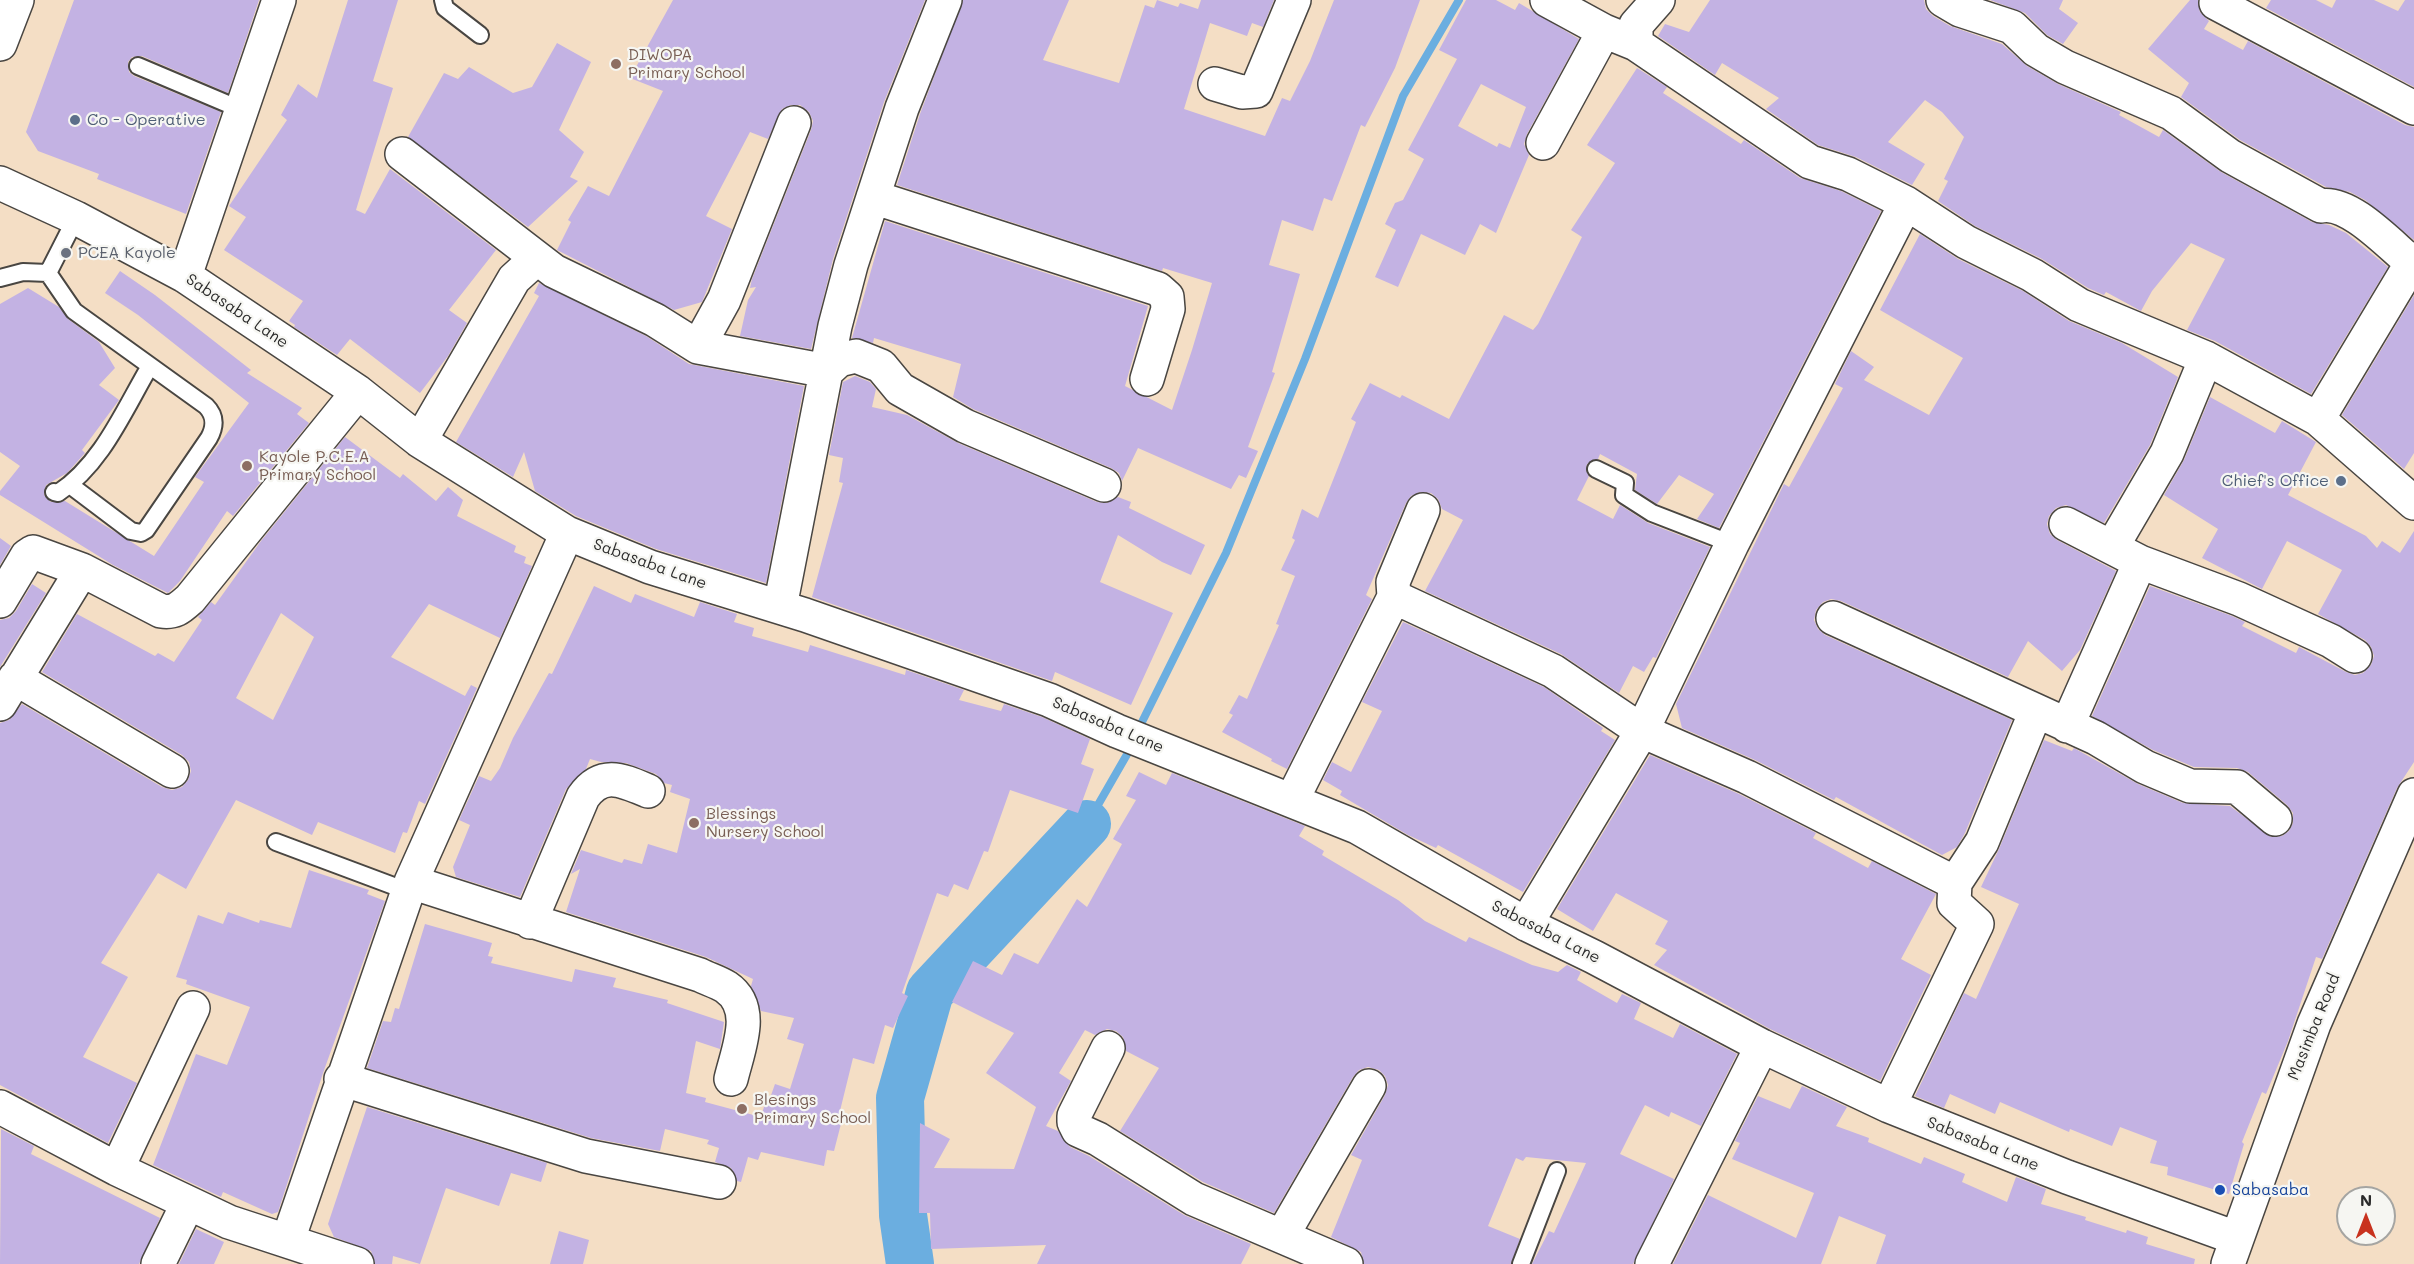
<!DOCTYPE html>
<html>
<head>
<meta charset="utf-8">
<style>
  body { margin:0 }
  #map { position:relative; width:2414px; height:1264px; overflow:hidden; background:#f4dec5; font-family:Mali,sans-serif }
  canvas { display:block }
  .north { position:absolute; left:2336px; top:1186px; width:60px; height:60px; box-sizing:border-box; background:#f6f6f2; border:2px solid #a5a5a2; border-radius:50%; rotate:0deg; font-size:16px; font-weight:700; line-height:24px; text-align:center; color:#2b2b2b }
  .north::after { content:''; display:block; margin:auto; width:21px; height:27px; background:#c8321e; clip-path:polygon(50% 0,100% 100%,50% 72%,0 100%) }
</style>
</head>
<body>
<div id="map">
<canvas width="2414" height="1264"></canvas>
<div class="north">N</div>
</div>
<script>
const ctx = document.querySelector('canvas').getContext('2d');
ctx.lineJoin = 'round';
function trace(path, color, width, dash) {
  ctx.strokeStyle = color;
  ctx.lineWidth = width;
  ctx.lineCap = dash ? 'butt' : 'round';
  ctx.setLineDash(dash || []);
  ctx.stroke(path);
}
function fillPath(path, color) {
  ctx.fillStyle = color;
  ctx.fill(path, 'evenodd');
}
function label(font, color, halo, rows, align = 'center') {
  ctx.font = font + ' Mali,sans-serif';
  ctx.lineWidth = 4.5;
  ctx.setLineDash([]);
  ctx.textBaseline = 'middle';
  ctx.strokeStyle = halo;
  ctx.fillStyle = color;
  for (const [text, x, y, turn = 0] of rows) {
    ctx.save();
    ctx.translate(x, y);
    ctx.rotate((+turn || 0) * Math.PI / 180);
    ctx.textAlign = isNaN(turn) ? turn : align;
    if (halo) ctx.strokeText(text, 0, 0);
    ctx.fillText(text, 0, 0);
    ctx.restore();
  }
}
const stream = new Path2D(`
  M1137,732l89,-179 79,-194 98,-263 56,-96
  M1087,824l46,-80`);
const river = new Path2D(`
  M910,1264l-7,-49 -3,-117 30,-106 157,-168`);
const building = new Path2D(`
  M74,0h185l-31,93 -86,-37 -10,1 -4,5 1,10 5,4 87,36 -35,102 -89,-35 2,-5 -61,-23 -12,-19z
  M348,0h50l-25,81 20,7 -37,122 9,4 25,-45 106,81 -47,60 18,13 -19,33 -28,37 -70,-54 -13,16 -43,-28 1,-2 -6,-4 14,-20 -79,-51 22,-33 -17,-11 58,-86 -6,-5 17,-31 19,14z
  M673,0h252l-41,102 -51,157 -22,90 -71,-13 8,-36 8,-13 -6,1 2,-9 59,-149 2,-9 -4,-9 -9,-7h-9l-9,4 -14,30 -18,-7 -44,84 26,13 -30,73 -28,8 -117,-60 14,-28 -3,-2 20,-34 21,10 54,-105 -33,-13z
  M963,0h106l-26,60 76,23 26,-78 9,3 3,-8 21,7 2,-4 18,6 3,-9h73l-11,27 -11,-4 -5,13 -37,-13 -26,86 81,27 17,-38 8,3 20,-40 24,-61h86l-25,68 -30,59 -4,-2 -29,76 -8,-3 -11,33 -31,-11 -13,45 31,9 -28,98 3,1 -27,74 10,4 -12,27 -7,-3 -8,14 -93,-41 -16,33 -3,-8 -8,-5 -138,-59 -20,-12 8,-33 -87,-26 -1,5 -21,-5 33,-117 263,85 -23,80 47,24 20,-60 20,-67 -49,-15 -1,3 -265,-86 23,-71z
  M1466,0h30l19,10 4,-7 60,36 -52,95 -3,10 5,11 -33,78 -16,-9 -15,31 -44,-21 -23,53 -23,-10 21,-47 -11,-6 10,-21 8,-3 21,-41 -16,-9 49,-91 -18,-9zM1481,84l45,23 -16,41 -11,-5 -2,4 -39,-21z
  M1710,0h214l2,9 7,7 17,10 52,18 25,22 31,18 63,28 -2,3 40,22 4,-7 58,42 91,50 17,3 17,8 42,34 -77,127 -96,-53 -28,-11 38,-71 -34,-16 -39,48 -11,20 -35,-19 -2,3 -16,-7 -46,-29 -67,-33 -37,-25 10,-20 -4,-2 20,-42 -22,-25 -17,-12 -37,42 37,22 -13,21 -56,-28 -38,-12 -52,-36 13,-11 -57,-35 -7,12 -57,-39 7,-12 24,8z
  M1990,0h73l-4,9 19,14 -15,21 -16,-9 -22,-22z
  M2190,0h8l2,12 9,9 -5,8 39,21 5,-9 157,84 9,2v113l-49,-40 -15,-8 -24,-5 -86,-47 -59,-43 8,-14 -41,-34z
  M2271,0h45l16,8 4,-8h38l24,11 7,-11h9v87l-148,-79z
  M557,43l34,19 -32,68 25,22 -14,25 8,4 -50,46 -120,-90 36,-64 14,6 11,-12 44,26 19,-6z
  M1637,68l30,19 -4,6 78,51 3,-4 56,38 41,13 40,20 -162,317 -22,-9 17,-25 -35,-19 -22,29 -22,-14 2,-16 -37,-20 -2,5 -11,5 -1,6 3,6 -12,24 36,19 7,-14 28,18 62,24 -54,111 -3,-1 -9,15 -11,-6 -14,27 -58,-39 -136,-63 38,-71 -21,-11 -4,-10 -7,-6 -11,-1 -9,4 -5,7 -40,92 6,4 -85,170 -16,-8 1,-2 -50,-27 11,-17 -4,-2 10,-18 8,4 32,-74 -3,-1 19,-48 -14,-6 14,-30 -3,-2 10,-29 16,9 38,-96 -5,-3 19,-36 30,15 2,-3 47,24 55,-104 29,15 5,-6 44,-87 -11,-7 44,-67 -28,-18z
  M1920,234l38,25 65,32 46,30 53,22 56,34 -28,68 -46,78 -38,-18 -10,3 -7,8 -2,8 3,10 7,6 59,31 -36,79 -18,21 -34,-30 -20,36 -167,-76 -10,-2 -8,3 -7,8 -2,10 4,9 7,6 187,85 -47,113 -8,14 -15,8 -106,-58 -2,3 -79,-40 -73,-32 -6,-24 108,-220 5,3 54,-99 -8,-4 16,-33 23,16 -10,13 65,35 34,-57 -83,-48z
  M120,271l35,24 96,75 -4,3 55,35 -5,6 12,9 -76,93 -6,-5 -47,70 -12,12 -55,-28 -113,-70v-4l20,-25 -20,-14v-148l28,-16 31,19 9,12 31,23 16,26 -16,17 20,15 -37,50 3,3 -18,20 -21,12 -2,10 7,7 14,-1 89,55 50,-74 -9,-5 54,-74 -111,-88 -33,-22z
  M539,283l107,53 43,28 115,22 -38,197 -110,-34 -80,-33 -41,-25 -11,-39 -11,25 -57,-35 83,-146 -5,-3z
  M2414,295v158l-10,16 -62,-54z
  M855,376l15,6 6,7 -4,18 35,8 51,28 139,59 10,1 11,-6 13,5 -2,6 76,37 -14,30 -29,-13 -44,-27 -18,47 73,31 -42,92 -76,-33 -3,9 -240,-84 31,-114 -4,-1 4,-24 -14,-3 14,-73z
  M2210,397l65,36 7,-12 34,21 -28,53 78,41 11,12 5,-7 18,12 14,-22v231l-17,26 -75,171 -6,-2 -28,84 -22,53 -4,-2 -20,50 2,2 -15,50 -62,-19 1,-8 -18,-4 7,-22 -37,-14 -8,19 -42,-17 -1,3 -69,-30 -5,12 -45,-20 -6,14 -29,-12 49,-103 12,6 43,-95 -38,-17 18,-38 45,-109 28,11 2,-3 64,36 45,19 47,3 41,31 11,-1 7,-5 4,-8v-10l-6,-8 -39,-33 -11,-4 -43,-1 -41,-17 -61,-34 58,-130 82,30 13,6 -3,4 54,27 3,-6 47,25 9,3 8,-2 8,-8 3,-9 -3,-9 -6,-7 -47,-26 24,-44 -55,-29 -25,48 -60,-31 16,-29 -54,-34 20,-35z
  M345,437l55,41 3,-4 33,27 12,-14 15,13 -6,16 59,30 -2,6 12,5 -2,6 8,3 -32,72 -71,-34 -38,53 74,39 6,-11 6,3 -52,116 -6,-3 -12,32 -4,-1 -8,21 -77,-31 -6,13 -76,-35 -50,89 -28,-16 -57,90 27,14 -45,80 54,26 -29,60 -108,-58v-362l9,-3 13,-16 140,83 10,3 10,-3 6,-7 3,-9 -2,-9 -7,-7 -140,-83 35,-58 78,42 3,-3 16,9 28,-42 -4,-3 13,-15 4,3 46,-64zM281,613l33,24 -41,83 -37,-22z
  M0,538l11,8 -11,19z
  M32,584l14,9 -46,74v-47l9,-2 7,-7z
  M594,586l37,17 4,-9 59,23 6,-15 37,12 -3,8 20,6 -2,8 56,16 2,-7 95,30 1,-5 58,20 -5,10 42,11 3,-7 38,13 48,22 -9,25 13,5 -16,44 -68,-23 -22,62 -4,-1 -16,39 -14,-6 -6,13 -11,-4 -35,100 6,3 -15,32 -8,-3 -11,39 -21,-6 -15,61 4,1 -8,31 -7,-1 -3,16 -63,-14 -3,8 -10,-3 -7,25 -4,-1 -6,-13 -16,-6 4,-14 -12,-4 2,-4 -44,-11 -5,22 -69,-13 -224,-70 16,-47 8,1 4,-14 4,1 26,-85 67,19 -4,13 5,1 -2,6 81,19 3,-13 41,9 -3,9 55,13 -1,3 57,19 -4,27 -24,-8 -10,52 20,5 -1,4 56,15 5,-17 3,1 6,-17 15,5 14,-45 -17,-5 7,-21 -33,-7 -10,-25 2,-7 -47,-22 -140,-45 14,-43 -9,5 10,-24 41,13 2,-4 18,5 6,-20 29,9 13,-54 -20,-7 2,-7 -8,-2 -8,-9 -30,-11 -25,-1 -11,-3 -4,10 -20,20 -46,108 -64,-20 -3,-10 17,-42 -11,-5 20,-44 12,5 9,-13 13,-30 36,-65 3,1z
  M1403,622l141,65 59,41 -2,3 14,9 -92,152 -85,-47 -2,3 -28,-13 -68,-40 2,-4 -19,-11 9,-18 19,10 31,-61 -20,-9z
  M1650,755l89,39 77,39 -3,5 55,30 4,-7 64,33 -35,65 30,16 -51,106 -110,-52 -116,-64 13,-15 -12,-6 13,-23 -52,-28 -23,38 -36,-22z
  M1139,772l27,13 6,-12 133,53 -6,10 25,15 -2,4 76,45 27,21 41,21 3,-5 63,28 26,7 9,-7 14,7 -4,8 40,23 5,-9 19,9 -7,16 39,19 7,-14 57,30 -36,72 -30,-14 -2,5 -24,-12 -12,23 -13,26 54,25 -41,85h-101l17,-33 5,2 32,-70 -60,-6 -3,4 -7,-3 -28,68 32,13 -9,25h-147l-3,-12 -30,-15 31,-77 -11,-5 34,-60 3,-10 -3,-9 -6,-6 -11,-3 -9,3 -6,7 -79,136 -71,-31 -83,-51 39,-63 -33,-17 -3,-14 -7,-6 -9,-2 -12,6 -10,-5 -26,43 12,8 -25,45 12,5 12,16 19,9 95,59 67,29 -10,20h-204l9,-19 -115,4 -1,-36h-11l1,-90 30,16 -16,29 80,1 22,-62 -50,-34 28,-40 -62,-31 21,-41 29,14 12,-22 24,11 39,-65 10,8 35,-63 -9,-5 23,-39 -10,-4z
  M309,870l60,20 -2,4 18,7 -62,172 -45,139 -6,2 -49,-22 -2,5 -4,-2 -64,-30 43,-111 31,11 23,-58 -64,-23 1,-4 -11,-3 22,-62 25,9 5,-12 31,11 1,-3 31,8z
  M1802,1086l45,21 -11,19 33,12 -1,4 53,22 3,-7 41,17 -3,8 45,20 9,-25 13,5 17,7 -5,15 45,13 -1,3 41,13 1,-3 21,7 -2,7 49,15 -1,5h-318l10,-29 -47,-19 -18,48h-148l35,-69 88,43 18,-45 -82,-34 8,-16 -5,-2 23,-45 32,13z
  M367,1107l180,56 -6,19 -30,-9 -12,33 -53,-18 -26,76 -27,-8 -1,8h-17l-4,-13 -37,-14 -6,-13z
  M1,1129l33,17 -3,8 129,64 -21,46h-139z
  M196,1229l28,13 -10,22h-35z
  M559,1231l30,9 -6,24h-33z`);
const lane = new Path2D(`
  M443,0l2,8 35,27
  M138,66l104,44
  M48,273l28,-55
  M0,278l23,-6 25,1 26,38 132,95c10,10 9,21 3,32l-63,92 -5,3 -10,-2 -61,-46
  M1596,469l29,14 -1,12 28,18 80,31
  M54,492l4,1c44,-29 66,-83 92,-127
  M276,842l131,49
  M1521,1264l36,-93`);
const street = new Path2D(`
  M1547,0l57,31 32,13 174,118 38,12 58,29 60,39 66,33 47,30 127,53 112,61 96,84
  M1943,0l17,10 52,17 24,23 29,17 106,46 59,43 91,50c28,-6 69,39 91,57
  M2216,3l198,105
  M1636,44v-19l22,-25
  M1215,84l27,8 14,-1 38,-91
  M1543,143l61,-112
  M402,154l152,117 101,49 43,27 129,24 12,-11 17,-4 25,10 19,23 65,37 139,59
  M0,183l76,35 109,58 173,116 62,49 147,92 83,34 155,48 244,85 68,31 240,96 169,97 68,33 168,89 127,60 178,71 169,61
  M873,197l285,92 9,8 1,12 -21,70
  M185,276l94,-276
  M698,347l26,-47 70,-177
  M2318,419l96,-160
  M420,441l94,-162 22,-20
  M1423,510l-30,72 1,15 159,74 89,60 105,46 208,106 27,-41 54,-131
  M2066,524l74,38 99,37 92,42 24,15
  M2112,547l55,-94 39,-95
  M0,601l27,-45 6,-4 49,18 79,41c14,2 19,-3 29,-12l168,-207
  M780,607l55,-281 16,-61 51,-157 43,-108
  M1833,618l263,120 49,29 45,19 47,1 38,32
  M15,678l157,93
  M0,704l82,-134
  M2067,726l73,-164
  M1292,800l102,-203
  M411,882l289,93c8,4 18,7 26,12 31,21 12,62 5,92
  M530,922l53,-125c19,-27 39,-17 65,-6
  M1526,924l116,-193 90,-187 174,-341
  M1108,1048l-34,68v6l4,8 20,9 96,60 152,65
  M341,1079l245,77 133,26
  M1889,1106l88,-182 -23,-21 1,-20
  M0,1107l117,62 112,53 128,42
  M117,1169l76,-161
  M1282,1236l87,-150
  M288,1240l123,-358 156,-349
  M158,1264l30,-61
  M1652,1264l110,-218`);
const secondary = new Path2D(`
  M0,44l17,-44
  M2228,1264l86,-240 100,-229`);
const markers = [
  [616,64,6,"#8d6e63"],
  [75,120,6,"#5c6f8a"],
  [66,253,6,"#6b7280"],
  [247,466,6,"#8d6e63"],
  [2341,481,6,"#5c6f8a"],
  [694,823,6,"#8d6e63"],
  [742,1109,6,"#8d6e63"],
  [2220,1190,6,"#1a4fb4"]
];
const educationNames = [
  ["DIWOPA",628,55],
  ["Primary School",628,73],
  ["Kayole P.C.E.A",259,457],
  ["Primary School",259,475],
  ["Blessings",706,814],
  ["Nursery School",706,832],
  ["Blesings",754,1100],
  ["Primary School",754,1118]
];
const serviceNames = [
  ["Co - Operative",87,120],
  ["Chief's Office",2329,481,"right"]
];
const worshipNames = [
  ["PCEA Kayole",78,253]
];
const streetNames = [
  ["Sabasaba Lane",237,311,34],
  ["Sabasaba Lane",650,564,20],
  ["Sabasaba Lane",1108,725,23],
  ["Sabasaba Lane",1546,932,27],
  ["Masimba Road",2314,1027,-68],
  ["Sabasaba Lane",1983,1144,22]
];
const transitNames = [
  ["Sabasaba",2232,1190]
];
trace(stream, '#6baee0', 8);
trace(river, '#6baee0', 48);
fillPath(building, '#c3b2e3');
trace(lane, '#494642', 20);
trace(street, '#494642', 36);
trace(secondary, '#494642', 36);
trace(lane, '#fff', 16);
trace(street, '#fff', 33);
trace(secondary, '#fff', 33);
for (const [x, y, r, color] of markers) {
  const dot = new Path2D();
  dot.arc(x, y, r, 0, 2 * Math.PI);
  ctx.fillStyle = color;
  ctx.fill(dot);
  trace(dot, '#f6f6f2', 2);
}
label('16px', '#785e54', '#f6f6f2', educationNames, 'left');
label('16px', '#4e5e75', '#f6f6f2', serviceNames, 'left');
label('16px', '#5b616d', '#f6f6f2', worshipNames, 'left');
label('16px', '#2b2b2b', '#f6f6f2', streetNames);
label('16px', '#164399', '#f6f6f2', transitNames, 'left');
</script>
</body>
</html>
